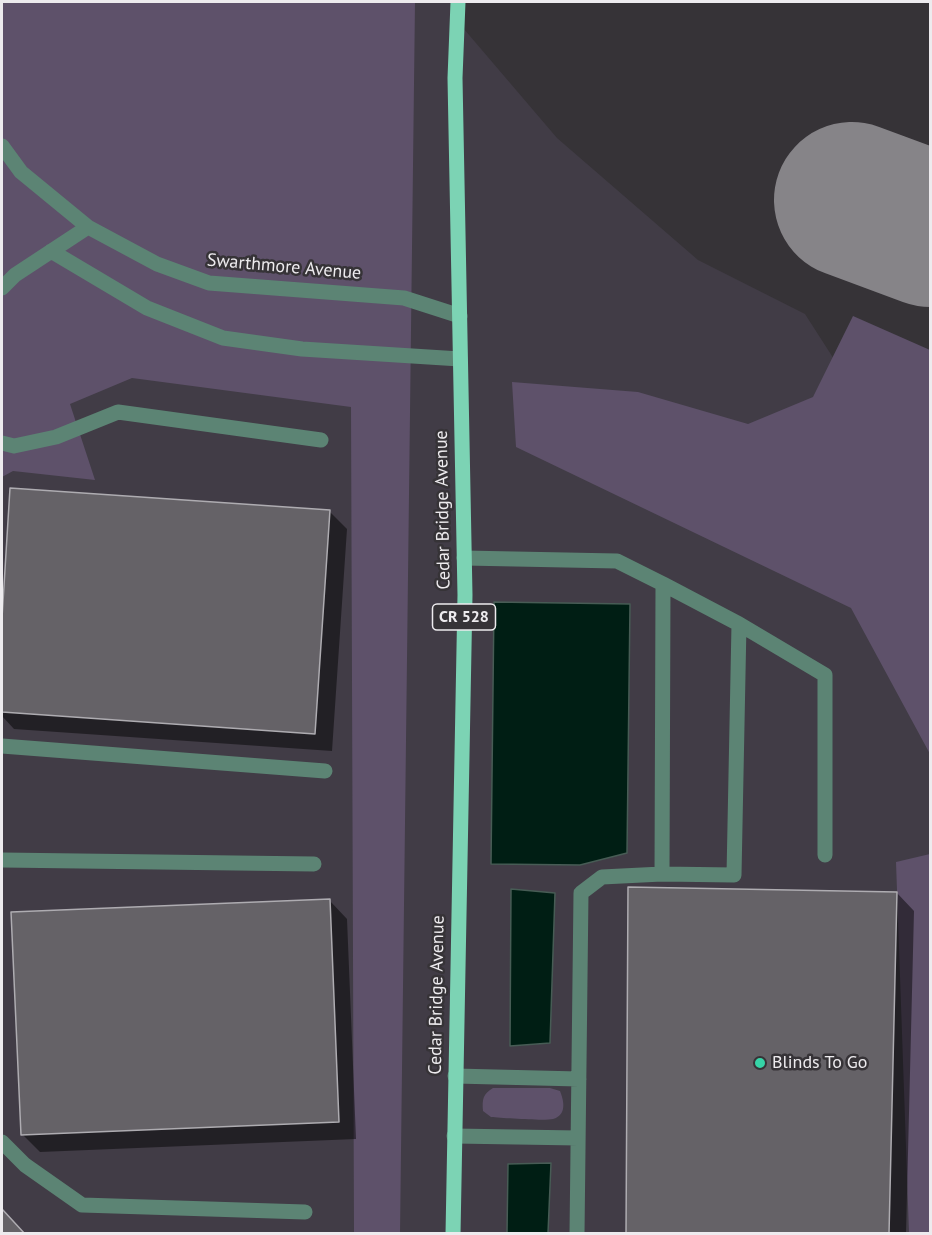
<!DOCTYPE html>
<html>
<head>
<meta charset="utf-8">
<style>
  body { margin:0 }
  #map { position:relative; width:932px; height:1235px; overflow:hidden; background:#363337; font-family:"PT Sans",sans-serif }
  canvas { display:block }
  .frame { position:absolute; inset:0; border:3px solid #edebee; pointer-events:none }
</style>
</head>
<body>
<div id="map">
<canvas width="932" height="1235"></canvas>
<div class="frame"></div>
</div>
<script>
const ctx = document.querySelector('canvas').getContext('2d');
ctx.lineJoin = 'round';
function fillPath(path, color) {
  ctx.fillStyle = color;
  ctx.fill(path, 'evenodd');
}
function trace(path, color, width, dash) {
  ctx.strokeStyle = color;
  ctx.lineWidth = width;
  ctx.lineCap = dash ? 'butt' : 'round';
  ctx.setLineDash(dash || []);
  ctx.stroke(path);
}
function label(font, color, halo, rows, align = 'center') {
  ctx.font = font + ' "PT Sans",sans-serif';
  ctx.lineWidth = 5;
  ctx.setLineDash([]);
  ctx.textBaseline = 'middle';
  ctx.strokeStyle = halo;
  ctx.fillStyle = color;
  for (const [text, x, y, turn = 0] of rows) {
    ctx.save();
    ctx.translate(x, y);
    ctx.rotate((+turn || 0) * Math.PI / 180);
    ctx.textAlign = isNaN(turn) ? turn : align;
    if (halo) ctx.strokeText(text, 0, 0);
    ctx.fillText(text, 0, 0);
    ctx.restore();
  }
}
const built = new Path2D(`
  M2,2h456v20l99,116 141,122 107,54 97,151 28,26v742l-928,1z`);
const green = new Path2D(`
  M2,2h413l-15,1231h-46l-3,-826 -219,-29 -62,26 25,76 -82,-9 -11,6z
  M853,316l77,34v404l-79,-146 -335,-161 -4,-65 126,10 110,32 65,-27z
  M930,854v379h-21l-13,-371z
  M493,1088h57l10,3c4,10 7,24 -7,28 -9,2 -50,-1 -62,-2l-8,-6c-1,-12 0,-17 10,-23z`);
const water = new Path2D(`
  M494,602l136,2 -3,249 -47,12 -89,-1z
  M511,889l44,4 -5,150 -40,3z
  M551,1163l-3,70h-41l1,-69z`);
const shadow = new Path2D(`
  M12,489l318,23 17,17 -15,222 -318,-22 -12,-13v-76z
  M897,893l17,18 -8,323h-278z
  M330,901l17,18 9,220 -316,13 -18,-18z`);
const runway = new Path2D(`
  M852,200l78,29`);
const building = new Path2D(`
  M10,488l320,22 -15,224 -313,-22v-94z
  M628,887l269,5 -8,342h-263z
  M330,899l9,223 -318,13 -10,-223z
  M2,1209l23,25h-23z`);
const minor = new Path2D(`
  M2,146l19,26 67,55 69,37 52,19 195,15 56,18
  M51,251l96,57 76,30 79,11 158,10
  M2,288l13,-13 73,-48
  M2,443l12,3 42,-9 62,-25 203,28
  M464,558l153,3 46,23 -1,290 -60,3 -21,16 -4,341
  M739,624l86,51v180
  M2,746l323,25
  M2,860l312,4
  M662,874l72,1 5,-251 -76,-40
  M455,1076l124,3
  M454,1136l124,2
  M2,1142l23,23 57,40 223,7`);
const major = new Path2D(`
  M453,1234l12,-639 -10,-517 3,-76`);
const markers = [
  [760,1063,6,"#36d4a7"]
];
const shields = [
  [464,617,63]
];
const shieldNames = [
  ["CR 528",464,617]
];
const streetNames = [
  ["Swarthmore Avenue",284,267,5],
  ["Cedar Bridge Avenue",443,510,-91],
  ["Cedar Bridge Avenue",437,995,-89]
];
const poiNames = [
  ["Blinds To Go",772,1063]
];
fillPath(built, '#413c46');
fillPath(green, '#5e516a');
fillPath(water, '#001e14');
trace(water, '#475c55', 1.5);
fillPath(shadow, '#0007');
trace(runway, '#868488', 156);
fillPath(building, '#656267');
trace(building, '#aeacb1', 1.5);
trace(minor, '#5c8474', 15);
trace(major, '#7cd3b4', 15);
for (const [x, y, r, color] of markers) {
  const dot = new Path2D();
  dot.arc(x, y, r, 0, 2 * Math.PI);
  ctx.fillStyle = color;
  ctx.fill(dot);
  trace(dot, '#363337', 2);
}
for (const [x, y, w] of shields) {
  const box = new Path2D();
  box.roundRect(x - w / 2, y - 13, w, 26, 4.5);
  ctx.fillStyle = '#363337';
  ctx.fill(box);
  trace(box, '#edebee', 1.5);
}
label('bold 16px', '#edebee', null, shieldNames);
label('18px', '#edebee', '#363337', streetNames);
label('18px', '#edebee', '#363337', poiNames, 'left');
</script>
</body>
</html>
